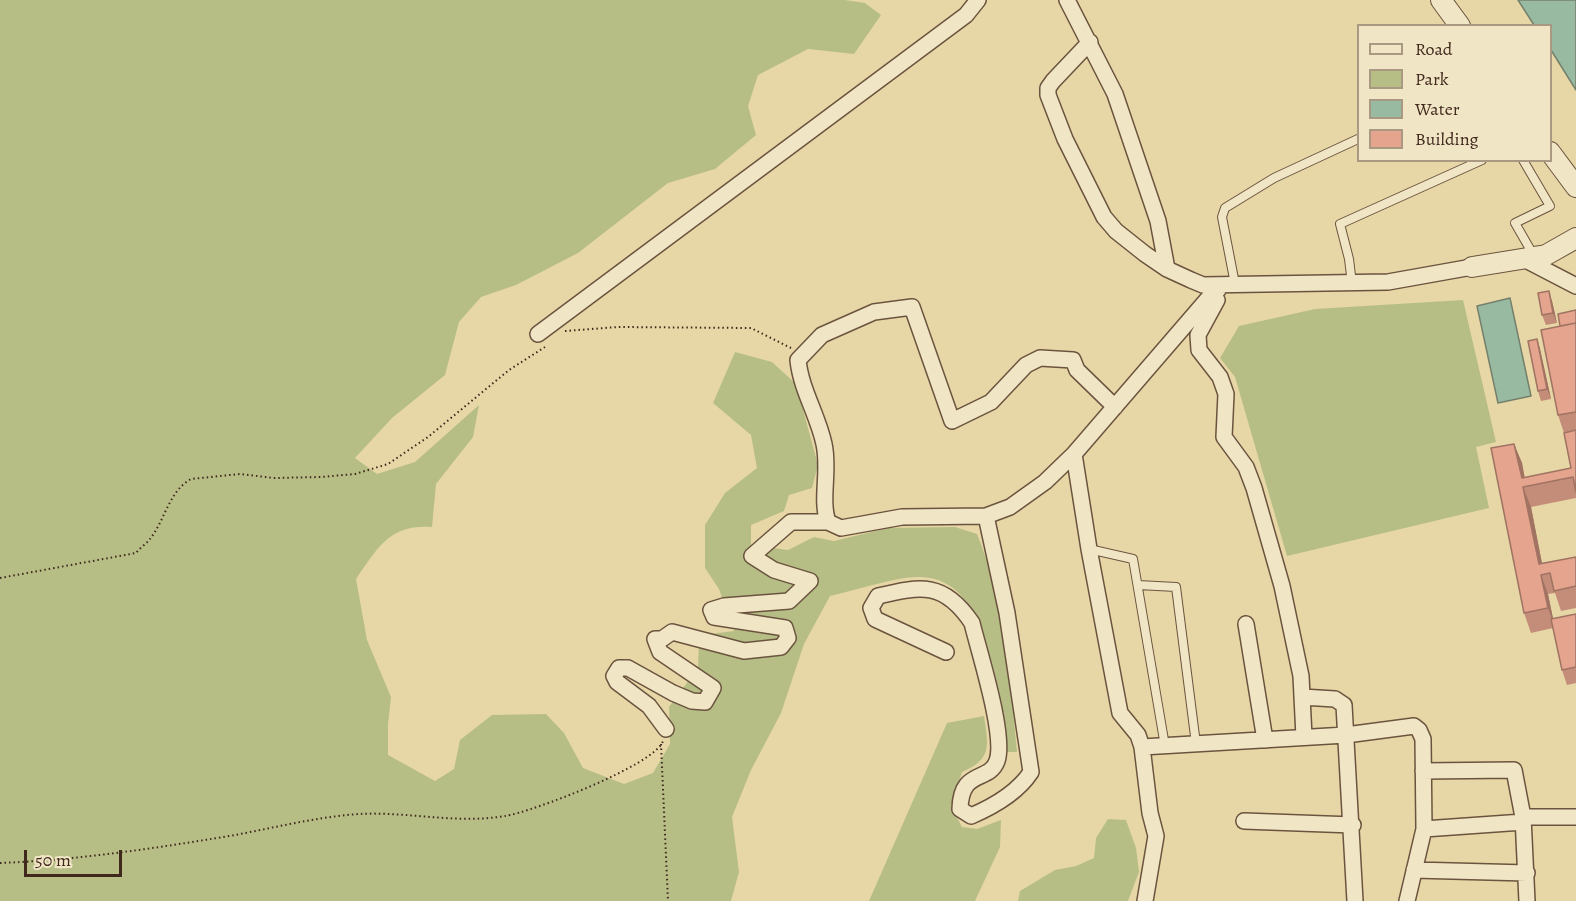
<!DOCTYPE html>
<html>
<head>
<meta charset="utf-8">
<style>
  body { margin:0 }
  #map { position:relative; width:1576px; height:901px; overflow:hidden; background:#e8d7a6; font-family:Alegreya,serif }
  canvas { display:block }
  .legend { position:absolute; left:1357px; top:24px; width:195px; height:138px; box-sizing:border-box; background:#f0e5c5; border:2px solid #aa9982; margin:0; padding:8px 10px; list-style:none; font-size:18px; color:#41281d }
  .legend li { display:flex; align-items:center; gap:12px; height:30px }
  .legend b { width:30px; border:2px solid #aa9982 }
  .scale { position:absolute; left:24px; top:850px; width:98px; height:27px; box-sizing:border-box; border:3px solid #41281d; border-top:0; padding-left:8px; font-size:18px; line-height:21px; white-space:nowrap; color:#41281d; -webkit-text-stroke:4px #f0e5c5; paint-order:stroke }
</style>
</head>
<body>
<div id="map">
<canvas width="1576" height="901"></canvas>
<ul class="legend">
<li><b style="height:8px;background:#f0e5c5"></b>Road</li>
<li><b style="height:16px;background:#b6be86"></b>Park</li>
<li><b style="height:16px;background:#98baa1"></b>Water</li>
<li><b style="height:16px;background:#e4a48d"></b>Building</li>
</ul>
<div class="scale">50 m</div>
</div>
<script>
const ctx = document.querySelector('canvas').getContext('2d');
ctx.lineJoin = 'round';
function fillPath(path, color) {
  ctx.fillStyle = color;
  ctx.fill(path, 'evenodd');
}
function trace(path, color, width, dash) {
  ctx.strokeStyle = color;
  ctx.lineWidth = width;
  ctx.lineCap = dash ? 'butt' : 'round';
  ctx.setLineDash(dash || []);
  ctx.stroke(path);
}
const green = new Path2D(`
  M0,0h845l20,3 16,12 -27,39 -46,-5 -50,26 -10,31 8,29 -41,34 -47,14 -90,70 -62,32 -35,12 -22,25 -14,53 -53,43 -37,40 22,16 38,-12 64,-57 -6,32 -37,47 -4,43c-43,-3 -54,21 -76,52l11,61 24,57 -3,28v30l47,26 19,-12 6,-29 32,-25 54,-1 18,19 19,35 41,16 29,-11 17,-29 -1,-37 29,-39 1,-27 11,-7 24,-3 -15,-42 -14,-21v-43l20,-32 32,-25 -6,-33 -38,-32 22,-51 37,10 24,22 22,81 -6,23 -23,7 -5,16 -33,14v20l37,5 26,-13 20,4 54,-13 67,-1 22,7c25,60 34,153 40,218h-11c-10,-52 -13,-174 -86,-175 -22,-1 -67,14 -90,19l-26,48 -23,69 -30,57 -19,47 7,55 -8,29h-731z
  M1463,300l33,142 -20,5 13,61 -202,48 -52,-179 -15,-19 19,-32 76,-17z
  M984,716c4,29 9,43 -22,56l-11,34 11,21 15,2 24,-9 -1,27 -25,54h-106l78,-178z
  M1108,819l18,1 10,28 3,24 -11,29h-110l2,-10 35,-21 21,-4 18,-8 2,-20z`);
const water = new Path2D(`
  M1518,0h58v90l-25,-40 -1,-24 -16,-1z
  M1510,298l21,98 -33,7 -21,-97z`);
const path = new Path2D(`
  M565,331l53,-4 133,1 40,20
  M0,578l136,-25c4,-5 10,-9 14,-14 15,-19 19,-48 41,-60l49,-5 34,4 47,-1 34,-3 33,-10 40,-27 81,-67 36,-23
  M661,744l7,157
  M0,863c79,-3 157,-15 235,-28 37,-7 74,-16 112,-20 53,-6 105,10 158,1 27,-4 150,-51 158,-75`);
const service = new Path2D(`
  M1523,160l27,46 -35,17 19,33
  M1235,284l-13,-67 3,-9 49,-30 84,-39
  M1352,284l-3,-25 -9,-35 142,-64
  M1089,549l44,10 32,187
  M1138,585l38,2 20,157`);
const minor = new Path2D(`
  M1067,0l48,94 43,127 9,48
  M1090,42l-37,39 -5,7v7l17,44 39,78 12,14 29,23 22,15 24,11 12,5 185,-3 84,-15
  M1524,259l52,27
  M1217,300l-19,35 1,15 21,27 6,17 -2,43 22,30 8,21 28,98 19,90 3,61
  M538,334l428,-319 12,-15
  M1074,454l15,95 31,164 18,22 4,12 8,66 6,23 -11,65
  M828,522c-8,-23 2,-51 -4,-78 -6,-29 -23,-54 -26,-84l24,-25 52,-23 38,-5 40,114 39,-19 35,-37 14,-7 33,2 4,10 38,37
  M1246,624l19,116
  M946,652l-71,-33 -4,-11 7,-12c43,-10 66,-15 94,27 7,29 34,113 25,138 -8,22 -36,7 -37,48l11,7c21,-9 47,-24 60,-44l-24,-159 -21,-97
  M1302,697l33,2 9,6 11,196
  M666,729l-17,-23 -32,-24 -3,-6 5,-8h9l45,25 19,8 13,1 8,-14 -53,-36 -5,-13h7l10,-7 72,19 37,-4 7,-9 -3,-10 -71,-11 -3,-7 13,-4 65,-5 21,-20 -36,-11 -22,-14 39,-34h37l13,6 61,-11 84,-1 24,-9 35,-25 29,-28 138,-160 6,-4
  M1142,747l204,-12 68,-9 5,4 4,9 1,90 -17,72
  M1423,771l91,-1 9,47 4,84
  M1523,817h53
  M1244,821l109,4
  M1424,829l99,-7
  M1414,870l113,3`);
const tertiary = new Path2D(`
  M1441,0l19,26
  M1550,152l26,35
  M1472,267l74,-12 30,-17`);
const wall = new Path2D(`
  M1552,301l5,22 -11,2 -4,-10z
  M1576,310v188l-45,9 11,56 34,-6v51l-15,3 -6,-18 -7,1 5,25 23,-5v69l-9,2 -5,-15 -9,-42 -22,5 -7,-20 -10,-169 8,19 3,15 46,-10 -7,-35 -6,-18 2,-89z
  M1537,339l3,10 11,50 -10,2 -3,-10z`);
const shadedWall = new Path2D(`
  M1549,291l3,10 5,22 -4,-10z
  M1537,339l3,10 11,50 -4,-10z
  M1514,444l8,19 4,24 -4,-9z
  M1523,487l8,20 13,67 -5,-10z
  M1541,575l7,19 7,34 -7,-20z`);
const building = new Path2D(`
  M1549,291l4,22 -11,2 -4,-22z
  M1576,310v13l-16,3 -2,-12z
  M1576,323v89l-18,3 -17,-85z
  M1537,339l10,50 -9,2 -10,-50z
  M1576,430v62l-3,-15 -50,10 16,77 37,-7v29l-22,5 -4,-18 -9,2 7,33 -24,5 -33,-165 23,-4 8,34 49,-10 -7,-35z
  M1576,614v53l-14,3 -11,-51z`);
fillPath(green, '#b6be86');
fillPath(water, '#98baa1');
trace(water, '#75806c', 1.5);
trace(service, '#6b543f', 10);
trace(minor, '#6b543f', 18);
trace(tertiary, '#6b543f', 22);
trace(path, '#41281d', 2, [1.5, 3]);
trace(service, '#f0e5c5', 8);
trace(minor, '#f0e5c5', 15);
trace(tertiary, '#f0e5c5', 20);
fillPath(wall, '#c48d79');
fillPath(shadedWall, '#a07363');
fillPath(building, '#e4a48d');
trace(building, '#a07363', 1.5);
</script>
</body>
</html>
